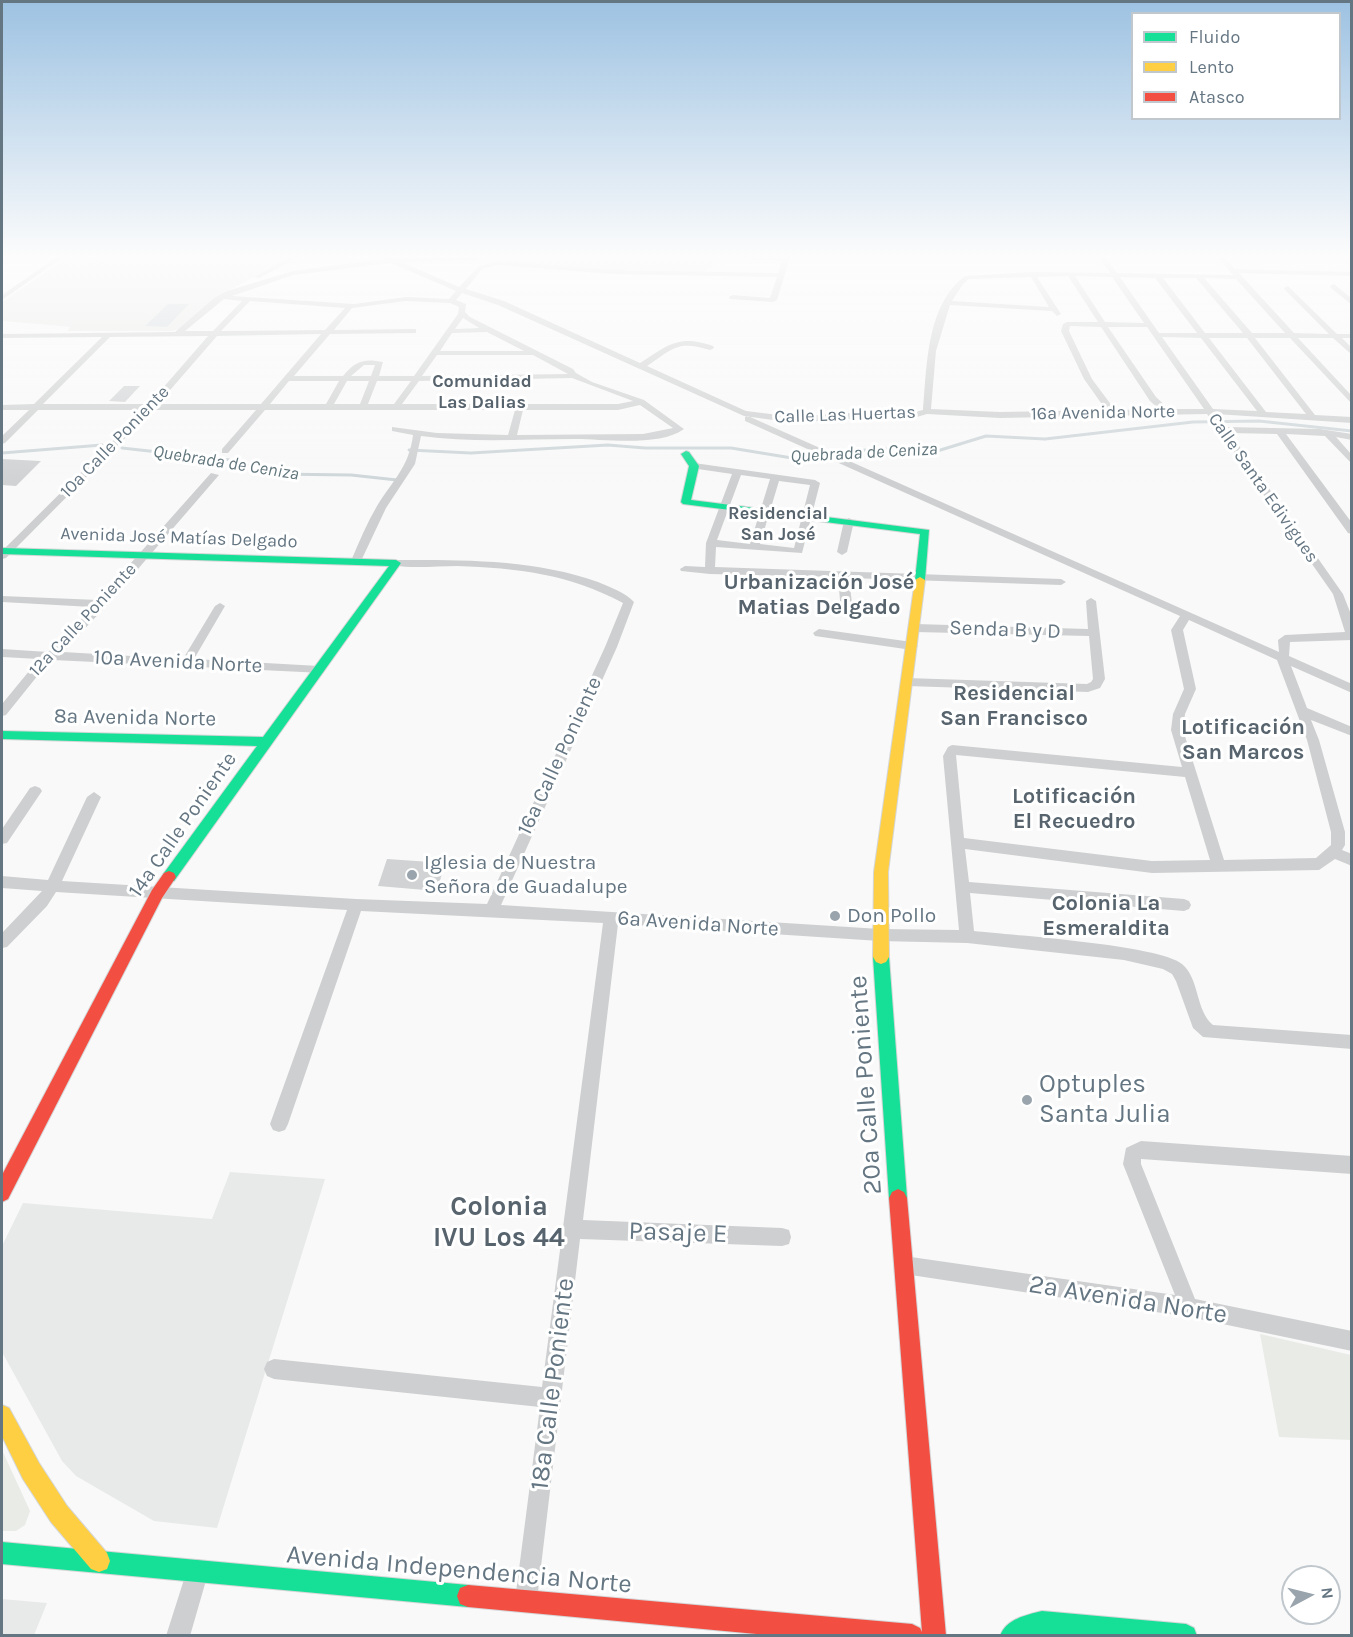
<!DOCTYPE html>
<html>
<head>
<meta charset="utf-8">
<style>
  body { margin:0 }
  #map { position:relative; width:1353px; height:1637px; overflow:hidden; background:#f9f9f9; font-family:Karla,sans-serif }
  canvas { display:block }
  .frame { position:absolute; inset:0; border:3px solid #657683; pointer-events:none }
  .legend { position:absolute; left:1131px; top:12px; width:210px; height:108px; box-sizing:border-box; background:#fff; border:2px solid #c1c8cd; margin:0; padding:8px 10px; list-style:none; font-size:18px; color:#657683 }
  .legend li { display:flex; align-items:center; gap:12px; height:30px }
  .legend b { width:30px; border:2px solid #c1c8cd }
  .north { position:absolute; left:1281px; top:1565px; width:60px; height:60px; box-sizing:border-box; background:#fff; border:2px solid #c1c8cd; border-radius:50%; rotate:83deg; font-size:16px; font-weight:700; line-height:24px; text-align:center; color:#657683 }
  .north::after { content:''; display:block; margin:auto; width:21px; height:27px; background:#99a4ac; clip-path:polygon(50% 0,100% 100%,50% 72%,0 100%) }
</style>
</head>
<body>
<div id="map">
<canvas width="1353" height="1637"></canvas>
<div class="frame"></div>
<ul class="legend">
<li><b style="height:8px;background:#16e098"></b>Fluido</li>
<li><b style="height:8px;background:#ffcf43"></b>Lento</li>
<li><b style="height:8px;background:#f24e42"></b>Atasco</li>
</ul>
<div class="north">N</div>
</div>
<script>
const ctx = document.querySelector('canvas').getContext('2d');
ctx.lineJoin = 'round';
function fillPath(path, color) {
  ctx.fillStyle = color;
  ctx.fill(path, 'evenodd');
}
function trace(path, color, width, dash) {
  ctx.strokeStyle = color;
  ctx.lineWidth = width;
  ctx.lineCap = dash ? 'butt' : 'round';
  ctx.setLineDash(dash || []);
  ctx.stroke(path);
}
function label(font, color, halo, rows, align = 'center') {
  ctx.font = font + ' Karla,sans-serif';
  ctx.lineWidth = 6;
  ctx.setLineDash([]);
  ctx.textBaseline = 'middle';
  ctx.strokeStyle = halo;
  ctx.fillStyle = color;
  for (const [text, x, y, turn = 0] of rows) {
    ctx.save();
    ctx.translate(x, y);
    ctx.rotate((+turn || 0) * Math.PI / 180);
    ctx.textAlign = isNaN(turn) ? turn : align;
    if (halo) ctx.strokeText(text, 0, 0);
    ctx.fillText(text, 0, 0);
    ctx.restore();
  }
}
const built = new Path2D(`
  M487,254h230l-5,13 -9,5 -95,-2 -87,-7 -35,-3z
  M230,1172l95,7 -108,349 -63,-7 -78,-45 -14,-15 -60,-109v-106l21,-43 189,16z
  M2,1599l45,4 -13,32h-32z`);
const green = new Path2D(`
  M104,254h194l-84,44 -35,31 -6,2h-106l3,-4 -68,-6v-19l56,-38 29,1z
  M1260,1334l91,21v85l-72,-3z
  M2,1450l28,61 -5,14 -9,6h-14z`);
const water = new Path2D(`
  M168,304h21l-22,23 -22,-1z`);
const stream = new Path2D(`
  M122,448l108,12 46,14 75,1 46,5
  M409,450l62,3 137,-8 37,3h86l67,11 49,-8 41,-2 46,3 52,-16 59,3 148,-17 66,-1 93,10
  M2,453l100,-8`);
const building = new Path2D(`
  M124,386h16l-15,16 -16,-1z
  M2,459l39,2 -25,25 -14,-1z
  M387,859l58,4 -8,28 -59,-5z`);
const street = new Path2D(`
  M61,254h7l-66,46v-5z
  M297,254h8l-46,24 -5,-1z
  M374,254h8l11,5 89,-2 -2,3 -79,2 58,25 19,-20 19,-6 116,9 165,3 4,-12 -61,-4 -3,-2 15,-1 51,3 1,-3h6l-14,46 -4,2 -43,-3 -1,-2 4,-2 37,3 7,-21 -164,-3 -116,-9 -15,4 -16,20 38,12 136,62c28,-18 39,-29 73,-17l1,2 -4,2c-33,-10 -36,-2 -63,16l99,45 49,6 44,-4h71l13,-3c4,-43 3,-105 42,-134l67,-4 78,1 -13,-19h6l14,19 116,2 -15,-17 6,-4h7l-6,4 10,11 117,3v4l-113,-3 55,60 35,1 -44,-44 -1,-2 4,-2 49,48h15v4h-10l10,10v7l-19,-17h-35l54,58v8l-62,-66h-35l60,77 37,2v6l-136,-9 10,13 94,2 32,5v6l-16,-3 16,18v9l-27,-28 -39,-2 66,89v11l-4,-1 -71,-99 -47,-1 113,161 9,23v23l-62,2 -1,14 63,28v9l-61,-27 16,42 45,19v9l-41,-16 8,20 26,92v13l-3,5 10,4v12l-17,-7 -16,11 -167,3 -187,-24 4,33 215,17 5,2 2,4 -2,4 -5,2 -214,-18 4,38c37,4 186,14 208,33 18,15 13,46 31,61l139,10v14l-149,-12 -10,-9 -17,-47 -4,-7 -9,-5 -39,-9 -157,-17 -87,-2 -262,-17 -35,296 199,8 7,2 2,7 -2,7 -7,2 -202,-7 -43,361 -3,8 -8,3 -8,-3 -3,-8 25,-193 -266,-28 -7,-3 -3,-7 3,-7 7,-3 268,28 61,-464 -242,-12 -73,213 -3,6 -6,2 -6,-2 -3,-6 77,-214 -291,-18 -9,14 -40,41 -5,1v-15l40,-42 -40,-3v-12l46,4 39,-83 7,-5 7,5 -39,84 294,18 131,5 118,-257 18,-44c-54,-29 -105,-35 -166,-37 -21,0 -44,3 -65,-1v-4l4,-1c68,0 137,-1 202,22 12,5 28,11 36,20l-17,45 -116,258 379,24 79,1 -16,-174 5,-9 4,-2 230,22 -11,-37 2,-16 11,-25 -13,-59 9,-14 -435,-195v-4l3,-1 531,236 -1,-12 7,-5 60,-3 -12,-38 -126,-180 -207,4 -73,-4 -17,5h-71l-44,4 -51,-7 -246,-111 -36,-12 -6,7 10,4 -1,8 5,5 103,52 3,4 16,9 52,18 40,29c-24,18 -80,10 -109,10 -52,0 -103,4 -154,-3l-6,28 -29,44 -25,53 -5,3 -5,-3c8,-19 16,-38 26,-55 16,-26 32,-39 36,-71l-21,-4v-4l45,6 71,2 7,-25h-250l-37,43h-6v-4l34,-39h-103l-147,148 -4,1v-8l142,-141h-106l-33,33 -3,1v-8l27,-26h-27v-5l32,-1 68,-67 -100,1v-4l173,-2 39,-34 13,-7 66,-20 90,-12zM391,263l65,28 -7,8 -43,-2 -52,7 -122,-8 61,-21zM1068,276l30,46h-31l-4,2 -2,7 23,48 22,31 -106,2 -69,-3 5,-58 14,-46 102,6 5,5 4,-2 -24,-37zM1075,276l37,1 32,46 -39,-1zM1031,277l18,30 -97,-6 11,-17 6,-5zM1120,277l35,1 42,55h-38zM1163,278h33l47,55h-38zM1204,278l32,1 49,54h-33zM224,299l18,2 -29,30h-28zM250,301l95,7 -20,22 -104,1zM406,301l44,2 9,4 -1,7 -44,62h-35l4,-14c-19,-4 -28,-1 -40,14h-49l36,-42 86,-1v-4h-3l-79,1 18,-22zM463,318l16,10 -24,1zM1070,326l31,1 49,74 9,8 -44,1 -23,-31 -23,-48zM1108,327h39l57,82h-35l-13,-12zM487,332l37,19h-84l12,-18zM321,334l-60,70h-103l59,-68zM208,336l-59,68h-106l67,-67zM1162,337l39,1 56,73 -44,-2zM1209,338h38l59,76 -40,-2zM437,355h96l35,19 -146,2zM364,365h11l-4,11h-20zM572,378l61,23 -15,3h-216l17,-23zM289,381h50l-13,23h-56zM347,381h22l-9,23h-26zM377,381h34l-17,23h-26zM640,405l33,23 -30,6 -126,1 6,-25h95zM1189,620l88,40 30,80 24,92v13l-15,13 -92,2 -41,-130 2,-16 11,-25 -13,-59zM956,755l229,22 25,83 -58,1 -188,-23z
  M1334,284l18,15v6l-21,-17 -1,-2z
  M694,463l121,17 5,3 -18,70 -86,-6 -1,20 346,12 5,3 -5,3 -212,-7 4,34 -6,3 -6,-3 -3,-35 -128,-3 -29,-3 -1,-2 5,-3 20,1 1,-24 26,-69 -41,-6 -2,-2zM741,475l29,4 -20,65 -33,-4zM779,481l31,4 -16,63 -34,-4z
  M211,473l8,2 -113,131 -43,46 120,7 32,-53 5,-3 5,3 -31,53 125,7 6,4 -2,3 -270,-13 -6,4 -41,51 -4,1v-12l37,-45 -37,-2v-8l46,3 12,-9 32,-36 -90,-5v-6l96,4z
  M849,518l5,3 -7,31 -5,3 -5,-3 7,-31z
  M1091,598l5,3 9,78 -5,9 -12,4 -181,-6 -6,-4 6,-4 180,6 4,-2 2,-3 -4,-43 -174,-4 -6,-4 6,-4 173,5 -2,-28z
  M819,629l93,13 6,4 -6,4 -97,-14 -2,-3z
  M35,786l5,2 2,3 -2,3 -33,49 -5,1v-15l28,-41z
  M1141,1141l211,15v18l-211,-15v5l54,135 157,32v20l-163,-34 -285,-43 -7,-2 -2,-7 2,-7 7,-2 271,39 -52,-131 3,-16z
  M198,1559l8,3 3,8 -19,66h-24l21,-66 3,-8z`);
const fast = new Path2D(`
  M686,451l3,1 10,14 -8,34 238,30 -4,50 -5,3 -5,-3 5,-46 -237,-30 -2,-2 8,-36 -8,-12z
  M2,548l394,12 5,3 -227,318h-10l-2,-4 2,-4 93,-127 -255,-7v-8l261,6 126,-171 -387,-12z
  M881,950l5,2 3,5 18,241 -3,6 -6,3 -6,-3 -3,-6 -16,-241 3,-5z
  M2,1542l466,43 8,3 3,8 -3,8 -8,3 -466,-43z
  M1042,1611l144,13 8,4 3,8h-197c6,-17 26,-21 42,-25z`);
const slow = new Path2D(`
  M920,577l5,3 -37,292 1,85 -3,5 -5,2 -5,-2 -3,-5 1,-85 41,-292z
  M2,1405l7,3 30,55 28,43 40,47 3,8 -3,8 -8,3 -8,-3 -40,-47 -28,-43 -21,-43z`);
const jam = new Path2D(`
  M169,871l5,2 2,4 -14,21 -154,301 -6,3v-27l150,-285 12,-17z
  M898,1189l6,3 3,6 39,438h-168l-310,-29 -8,-3 -3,-8 3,-8 8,-3 444,39 8,4 2,4 -33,-434 3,-6z`);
const markers = [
  [412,875,6,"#99a4ac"],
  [835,916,6,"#99a4ac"],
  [1027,1100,6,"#99a4ac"]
];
const farNeighbourhoodnames = [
  ["Comunidad",482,382],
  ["Las Dalias",482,403],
  ["Residencial",778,514],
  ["San José",778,535]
];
const farStreetnames = [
  ["16a Avenida Norte",1103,413,-1],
  ["Calle Las Huertas",845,415,-2],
  ["10a Calle Poniente",115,442,-46],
  ["Calle Santa Edivigues",1263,488,55],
  ["Avenida José Matías Delgado",179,538,2],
  ["12a Calle Poniente",83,620,-47]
];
const farWaternames = [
  ["Quebrada de Ceniza",864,453,-3],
  ["Quebrada de Ceniza",226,463,9]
];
const streetNames = [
  ["Senda B y D",1005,630,2],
  ["10a Avenida Norte",178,662,3],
  ["8a Avenida Norte",135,718,1],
  ["16a Calle Poniente",560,756,-65],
  ["14a Calle Poniente",183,825,-55],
  ["6a Avenida Norte",698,924,4]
];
const poiNames = [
  ["Iglesia de Nuestra",424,863],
  ["Señora de Guadalupe",424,887],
  ["Don Pollo",847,916]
];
const neighbourhoodNames = [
  ["Urbanización José",819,583],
  ["Matias Delgado",819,608],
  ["Residencial",1014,694],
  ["San Francisco",1014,719],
  ["Lotificación",1243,728],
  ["San Marcos",1243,753],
  ["Lotificación",1074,797],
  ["El Recuedro",1074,822],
  ["Colonia La",1106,904],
  ["Esmeraldita",1106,929]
];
const nearStreetnames = [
  ["20a Calle Poniente",866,1085,-94],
  ["Pasaje E",678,1233,2],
  ["2a Avenida Norte",1128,1300,9],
  ["18a Calle Poniente",553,1384,-83],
  ["Avenida Independencia Norte",459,1570,5]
];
const nearPoinames = [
  ["Optuples",1039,1085],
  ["Santa Julia",1039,1115]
];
const nearNeighbourhoodnames = [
  ["Colonia",499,1207],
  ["IVU Los 44",499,1238]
];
fillPath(built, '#e8e9e9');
fillPath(green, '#e8ebe6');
fillPath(water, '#ced6d9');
trace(stream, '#ced6d9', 3);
fillPath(building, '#d0d2d3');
trace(fast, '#d5d6d7', 2);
trace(slow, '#d5d6d7', 2);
trace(jam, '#d5d6d7', 2);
fillPath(street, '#cecfd0');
fillPath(fast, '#16e098');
fillPath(slow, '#ffcf43');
fillPath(jam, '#f24e42');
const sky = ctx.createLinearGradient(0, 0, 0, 483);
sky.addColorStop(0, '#9dc2e2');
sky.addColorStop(0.53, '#fcfcfc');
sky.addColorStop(1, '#fcfcfc00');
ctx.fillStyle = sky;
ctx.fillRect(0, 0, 1353, 483);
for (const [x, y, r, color] of markers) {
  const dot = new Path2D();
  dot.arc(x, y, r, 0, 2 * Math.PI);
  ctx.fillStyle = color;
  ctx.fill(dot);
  trace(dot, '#fff', 2);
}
label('bold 18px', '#57646e', '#fff', farNeighbourhoodnames);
label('18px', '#657683', '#fff', farStreetnames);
label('italic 18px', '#60757c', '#fff', farWaternames);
label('21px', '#657683', '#fff', streetNames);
label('21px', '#657683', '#fff', poiNames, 'left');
label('bold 22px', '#57646e', '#fff', neighbourhoodNames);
label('26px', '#657683', '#fff', nearStreetnames);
label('26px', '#657683', '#fff', nearPoinames, 'left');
label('bold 27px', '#57646e', '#fff', nearNeighbourhoodnames);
</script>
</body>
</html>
